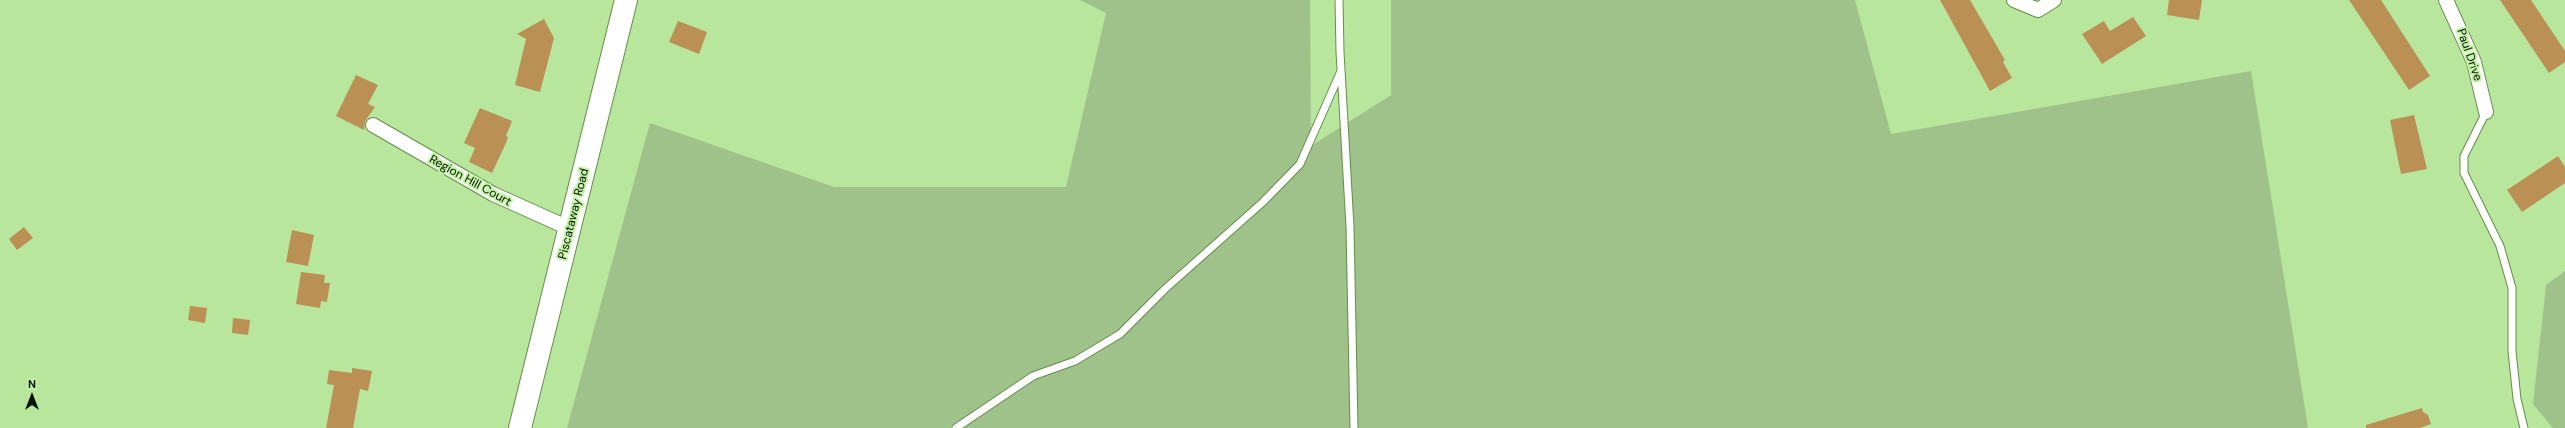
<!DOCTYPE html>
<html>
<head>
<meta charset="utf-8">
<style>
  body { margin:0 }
  #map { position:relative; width:2565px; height:428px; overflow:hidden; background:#b8e69c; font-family:"DM Sans",sans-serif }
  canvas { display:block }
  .north { position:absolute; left:12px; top:376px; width:40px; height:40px; -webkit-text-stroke:3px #c5f4a9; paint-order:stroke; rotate:0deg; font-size:11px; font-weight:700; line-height:16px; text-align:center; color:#051300 }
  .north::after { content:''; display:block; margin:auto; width:14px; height:18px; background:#051300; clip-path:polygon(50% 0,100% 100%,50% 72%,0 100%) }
</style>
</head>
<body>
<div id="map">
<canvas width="2565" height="428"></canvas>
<div class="north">N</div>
</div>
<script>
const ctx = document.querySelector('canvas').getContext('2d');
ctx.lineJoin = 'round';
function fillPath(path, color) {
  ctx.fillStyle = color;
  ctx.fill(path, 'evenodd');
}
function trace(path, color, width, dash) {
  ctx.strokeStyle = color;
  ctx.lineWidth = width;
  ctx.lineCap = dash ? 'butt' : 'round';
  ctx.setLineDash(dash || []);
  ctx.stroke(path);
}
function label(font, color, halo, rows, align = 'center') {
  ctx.font = font + ' "DM Sans",sans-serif';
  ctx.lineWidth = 4;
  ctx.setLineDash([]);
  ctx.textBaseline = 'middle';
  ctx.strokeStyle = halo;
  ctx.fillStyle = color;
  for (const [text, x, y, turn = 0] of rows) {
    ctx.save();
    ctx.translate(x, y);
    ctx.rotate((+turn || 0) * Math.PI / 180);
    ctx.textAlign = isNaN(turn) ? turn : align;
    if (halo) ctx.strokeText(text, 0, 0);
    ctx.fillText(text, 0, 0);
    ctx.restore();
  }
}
const green = new Path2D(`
  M1080,0h230l1,146 80,-51v-95h464l36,134 360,-63 57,357h-1741l83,-305 184,64h232l40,-174z
  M2565,271v157h-12l-20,-24 13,-119z`);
const building = new Path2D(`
  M1940,0h30l35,60 -2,2 9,16 -22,13z
  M2169,0h33l-3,20 -32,-5z
  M2349,0h32l49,76 -21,14z
  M2500,0h31l34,51v11l-16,11z
  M2133,17l13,19 -44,28 -20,-30 22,-13 6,10z
  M544,19l10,19 -14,54 -25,-7 11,-46 -9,-5z
  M678,21l29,11 -8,22 -30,-12z
  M356,75l22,10 -10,19 7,3 -10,14 -1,9 -28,-14z
  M480,108l32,13 -6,15 2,1 -2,6 -14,30 -23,-11 6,-14 -11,-5z
  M2414,115l13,54 -26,5 -11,-54z
  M2558,156l7,11v16l-43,29 -15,-22z
  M24,227l9,11 -16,12 -8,-11z
  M292,230l22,5 -6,31 -22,-4z
  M301,272l24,3 -1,8h6l-3,19 -6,-1 -1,7 -24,-4z
  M190,306l17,2 -2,15 -17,-3z
  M233,318l17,2 -2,15 -16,-2z
  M352,368l20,3 -4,20 -8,-2 -7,39h-27l8,-43 -7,-1 2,-14 23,3z
  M2422,408l1,4 5,3 3,9 -11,4h-54v-3z`);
const service = new Path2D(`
  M1339,0l1,52 10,175 4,201
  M2486,112l-22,44v17l36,73 12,42v63l5,48 7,29
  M956,428l77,-52 42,-15 45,-27 45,-45 98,-87 37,-38 41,-93`);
const minor = new Path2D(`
  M2014,0l24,10 16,-10
  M2446,0l28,62 12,50
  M373,125l120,69 78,35`);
const primary = new Path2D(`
  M520,428l106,-428`);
const streetNames = [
  ["Paul Drive",2469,55,71],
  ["Region Hill Court",470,181,29],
  ["Piscataway Road",574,214,-76]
];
fillPath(green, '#9fc18a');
fillPath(building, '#bb9055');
trace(service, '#648e48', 9);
trace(minor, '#648e48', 16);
trace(primary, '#648e48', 24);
trace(service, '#fff', 7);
trace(minor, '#fff', 14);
trace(primary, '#fff', 22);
label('12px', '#051300', '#c5f4a9', streetNames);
</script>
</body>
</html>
